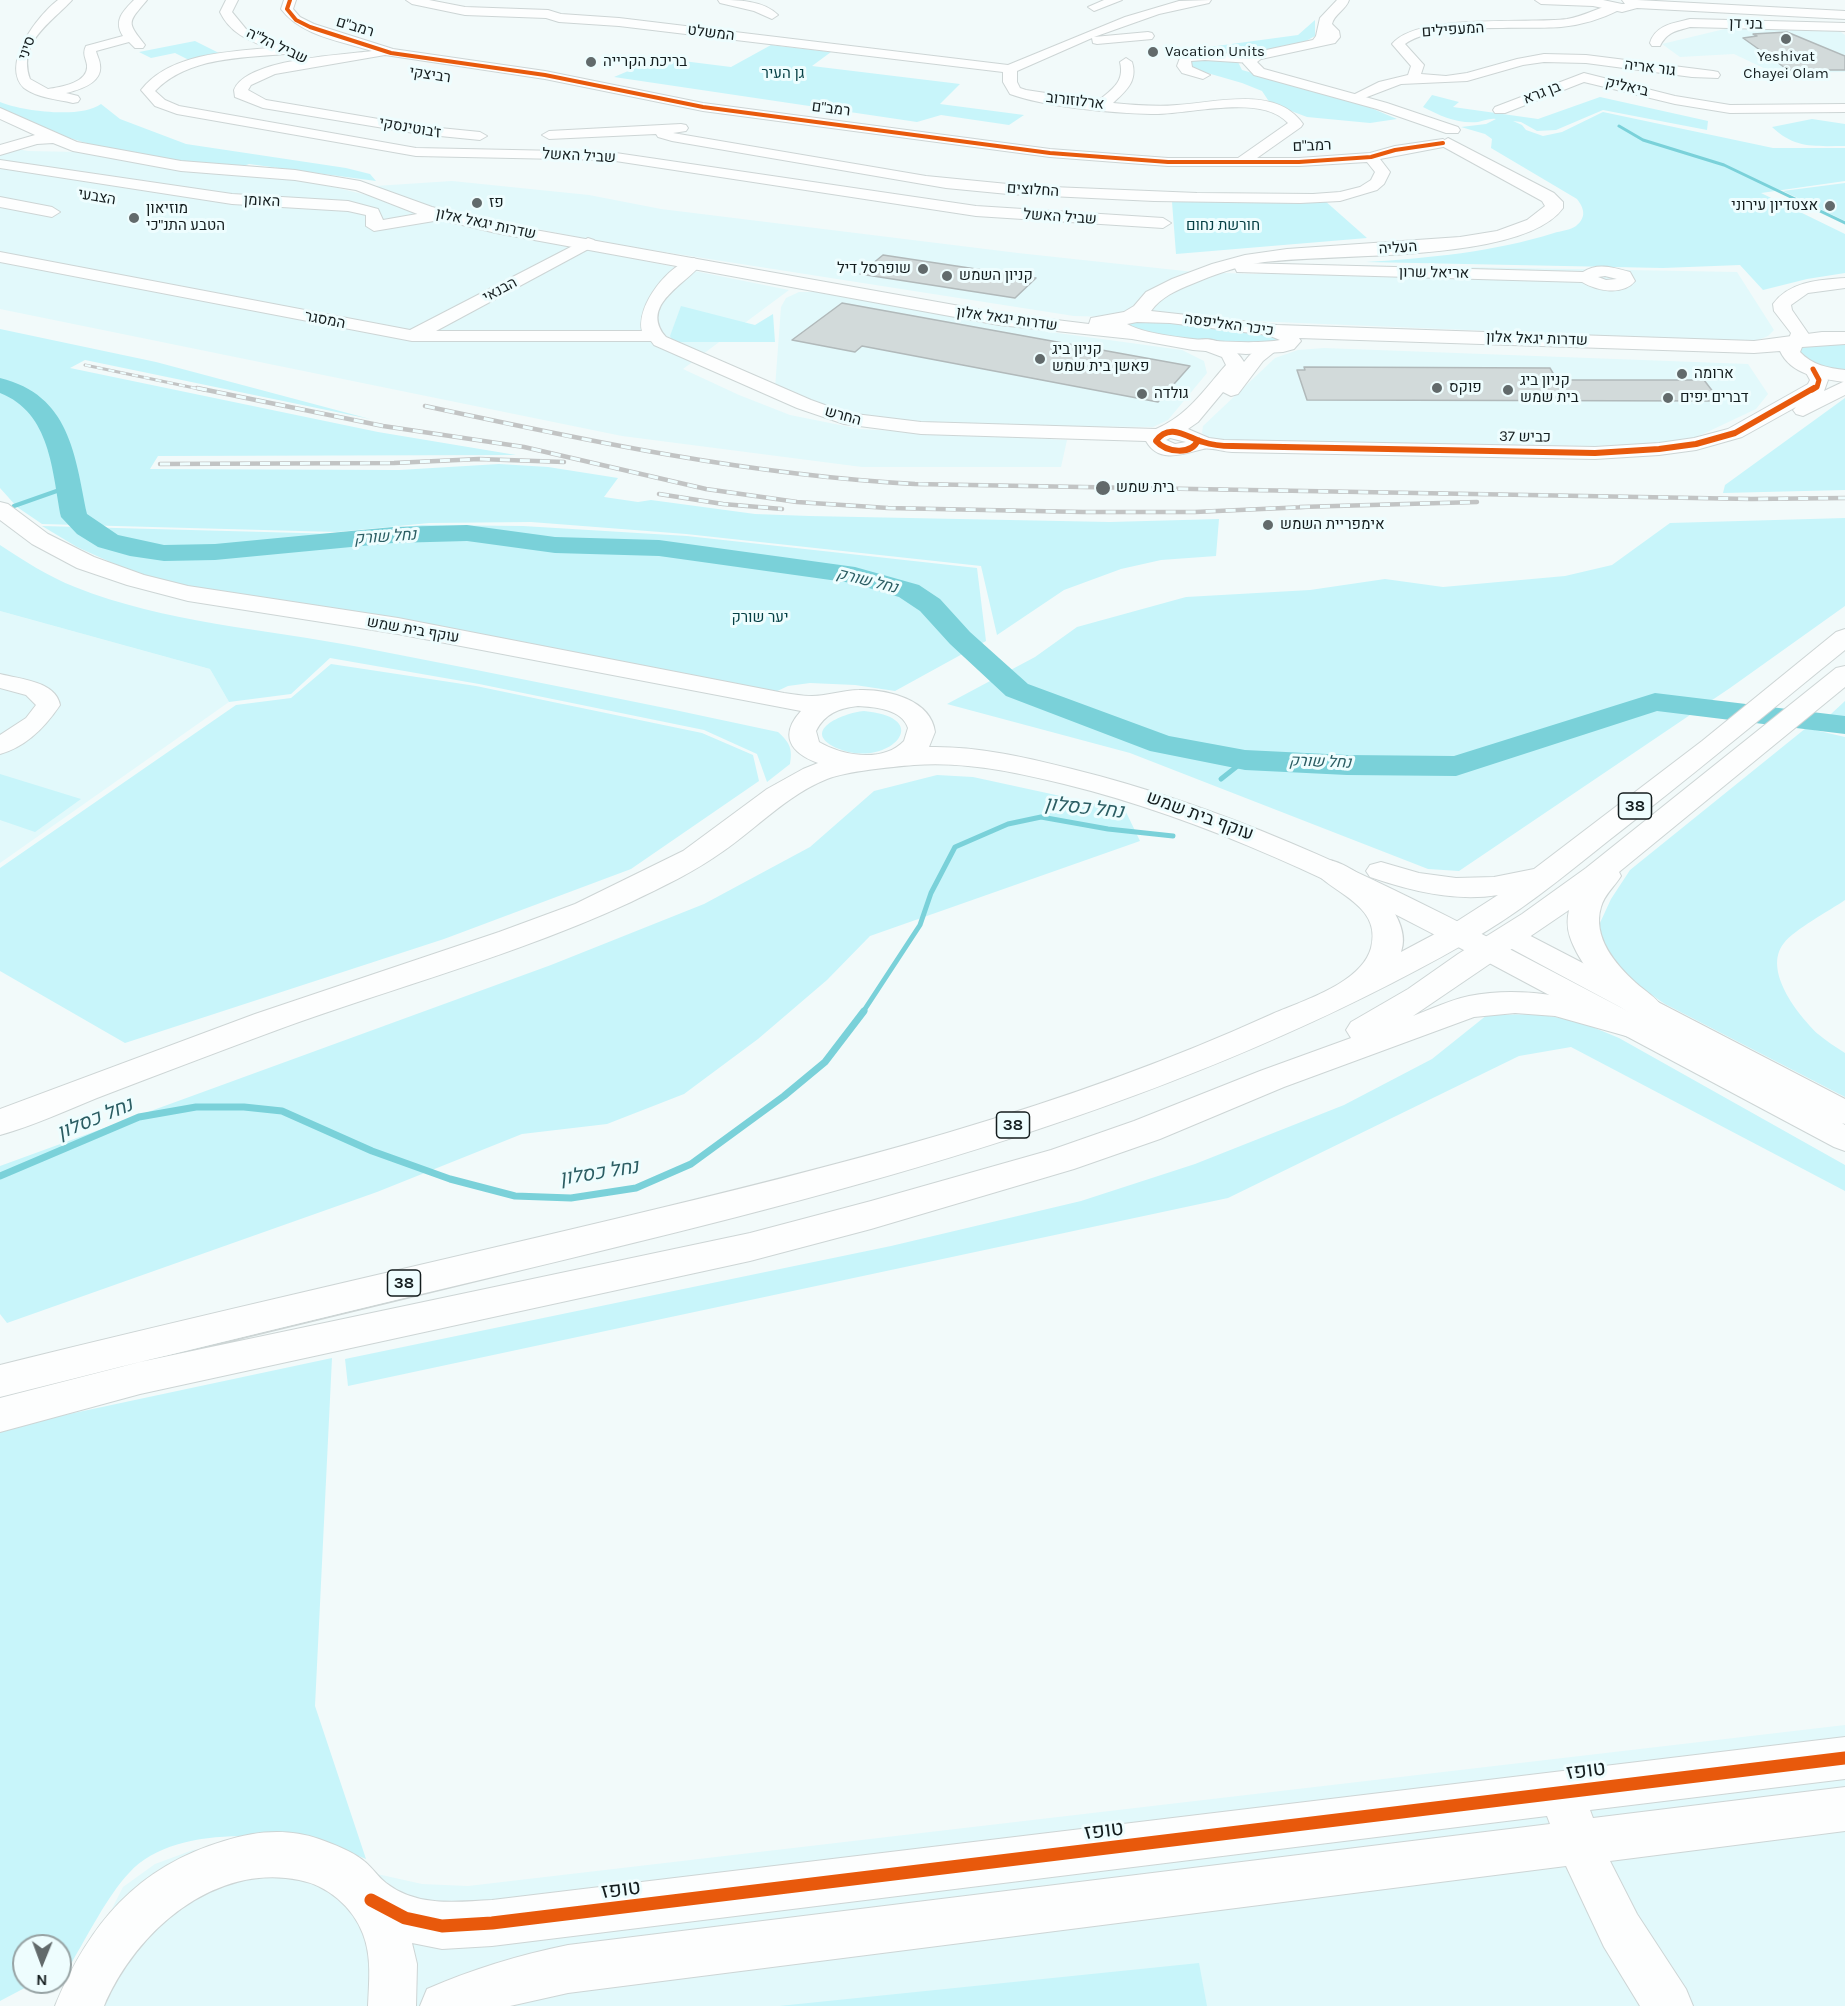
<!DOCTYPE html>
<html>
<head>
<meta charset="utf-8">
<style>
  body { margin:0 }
  #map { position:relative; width:1845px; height:2006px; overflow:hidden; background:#f2fafa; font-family:Karla,sans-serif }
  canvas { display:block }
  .north { position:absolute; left:12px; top:1934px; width:60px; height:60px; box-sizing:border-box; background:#eefdfe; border:2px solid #97a3a4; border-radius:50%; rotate:181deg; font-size:16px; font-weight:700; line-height:24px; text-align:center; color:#141d1e }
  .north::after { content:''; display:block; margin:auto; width:21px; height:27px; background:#626a6b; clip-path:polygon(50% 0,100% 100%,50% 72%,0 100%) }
</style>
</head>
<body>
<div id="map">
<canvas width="1845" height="2006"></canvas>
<div class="north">N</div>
</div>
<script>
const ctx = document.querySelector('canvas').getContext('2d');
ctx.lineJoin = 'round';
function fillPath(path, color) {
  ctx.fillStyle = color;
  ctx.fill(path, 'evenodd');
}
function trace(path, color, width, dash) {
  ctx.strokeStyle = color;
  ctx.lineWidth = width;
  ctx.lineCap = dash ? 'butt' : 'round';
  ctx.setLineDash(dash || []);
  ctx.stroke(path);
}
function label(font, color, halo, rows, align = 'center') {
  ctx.font = font + ' Karla,Heebo,sans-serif';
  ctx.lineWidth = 6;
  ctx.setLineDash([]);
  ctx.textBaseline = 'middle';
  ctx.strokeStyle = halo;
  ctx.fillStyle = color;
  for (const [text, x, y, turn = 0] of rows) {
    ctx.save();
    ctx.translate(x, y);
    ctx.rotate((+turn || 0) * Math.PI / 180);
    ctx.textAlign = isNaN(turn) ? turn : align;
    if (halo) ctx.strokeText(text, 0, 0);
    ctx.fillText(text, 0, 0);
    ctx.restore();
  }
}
const built = new Path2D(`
  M1733,27l105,3 7,5v37l-71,1 -40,-19 -54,3 -18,-13z
  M0,146l28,5 50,1 101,18 130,11 74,18 53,20 353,71 -106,79 56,26 51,20 70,14 207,11 -6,27h-199l-240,-31 -622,-127z
  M452,181l137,14 72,14 357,44 176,19 62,2 97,-9 384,7 37,58 -6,6 -15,6 -501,-21 -178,-5 -461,-72 -181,-36 -57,-22z
  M799,292h19l174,32 190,26 22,11 3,12 -39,47 -15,7 -219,-2 -94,-11 -65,-26 6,-81 5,-9z
  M1324,348l424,16 20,30 -12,15 -72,34 -28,6 -445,-8 -9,-8 1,-7 72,-68 23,-8z
  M0,611l210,58 19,33 -229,161z
  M1845,1725v281h-1782l60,-119 32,-23 38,-14 44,-6 105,12 35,18 45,10 46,2z`);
const green = new Path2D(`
  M1315,20v16l-9,5 -61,14 -7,7 4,8 115,32 40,17 -27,4 -63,-6 -37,-14 -8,-12 -20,-8 -45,-13 -10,-8v-12l111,-15z
  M195,41l26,13 -32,6 -14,-7 -24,5 -12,-6z
  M771,45l60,7 -19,14 148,18 -20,20 84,11 -15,10 -68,-10 -24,7 -303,-45 45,-19 72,9z
  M1432,95l27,7 -6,5 85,12 62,-22 108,24 -1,9 -104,-20 -47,20 -19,1 -16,-9 -8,-1 9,4 4,5 17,6 19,-4 41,-20 170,36h72v33l-84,12 84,41v39l-38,6 -44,11 -23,-25 -77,3 -297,-6c64,-4 127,-10 188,-29 6,-2 17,-3 22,-7 11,-9 8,-18 1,-27l-86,-51 1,-9 -7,-5 -24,-7 25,-3 10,-5c-7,-1 -12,2 -18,3 -21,2 -37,-6 -55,-15z
  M0,102c22,9 81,17 101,2l19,15 66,25 160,24 24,6 6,7 -127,-17c-26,11 -133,-12 -163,-21 -29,-8 -58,-20 -86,-33z
  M1812,119l33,5v22c-30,0 -50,3 -73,-19z
  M1845,183v38l-62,-30z
  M1324,200l43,38 -191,16 -4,-52z
  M681,306l74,19 18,-11 2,28h-102l-3,-6z
  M1132,320l123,10 27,10c-49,9 -107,1 -155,-15v-3z
  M0,329l156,33 214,57 -285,-59 -15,8 308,64 138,23 -358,1 -8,13 249,1 100,-6 49,3 70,11 -14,19 34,5 13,-2 104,14 54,2 301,6 109,-3 -3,37 -55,4 -40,9 -57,21 -67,45 -16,-69 -295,-32 -155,-12 -102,1 -92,9 -295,-8 -25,-17 -17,-19z
  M1845,341v32l-22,-5 -24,-13 2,-9z
  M1845,398v92l-122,3 2,-8z
  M1845,518v88l-115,82 -271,183 -31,-2 -298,-116 -183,-49 88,-47 42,-30 109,-30 124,-7 75,-11 58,8 122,-11 47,-11 58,-42z
  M422,525l101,1 164,10 290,32 9,73 -91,50 -40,-6 -45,-2 -22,3 -17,8 -563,-101 -78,-22 -53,-24 -35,-21 297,8z
  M0,545c23,15 49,32 75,42 90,36 190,42 284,60 140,27 280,55 419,85 11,10 15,16 12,32l-23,18 -10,-28 -53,-24 -225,-46 -149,-26 -39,36 -62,8 -19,-33 -210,-58z
  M331,664l145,22 226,47 51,22 6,26 -128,88 -187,70 -319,104 -125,-72v-103l236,-163 55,-7z
  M1845,701v32l-28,-6z
  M864,711c74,7 23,58 -25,38 -41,-17 3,-36 25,-38z
  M1806,728l39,9v163c-16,11 -50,29 -61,43 -22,27 14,72 34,91 8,7 18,13 27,19v44l-180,-93c-22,-15 -47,-32 -60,-56 -4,-7 -5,-16 -6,-23l12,-26 19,-29z
  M0,774l81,25 -46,33 -35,-12z
  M937,775l36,2 152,33 15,31 -270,95 -43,44 -69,59 -74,55 -77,30 -85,10 -145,58 -370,131 -7,-9v-148l551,-201 153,-61 106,-57 64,-56z
  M1537,1014l41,7 41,17 226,127v26l-274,-144 -52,9 -291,142 -880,188 -3,-27 546,-113 190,-45 114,-37 149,-59 88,-46 55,-44z
  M332,1358l-17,348 51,153c-63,-24 -187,-41 -237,14 -21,22 -41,62 -57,89l-12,7v-23h-36v36h12l-36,19v-569l41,-12z
  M1199,1963l8,43h-428z`);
const streamFar3 = new Path2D(`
  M1619,126l24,14 81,25 121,58`);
const streamFar2 = new Path2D(`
  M14,506l54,-19`);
const streamFar1 = new Path2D(`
  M1221,779l24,-19
  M863,1012l57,-87 11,-32 24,-46 53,-23 33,-7 67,12 65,7`);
const stream = new Path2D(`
  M0,1176l139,-59 57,-10h48l38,4 90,40 78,28 65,17 56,2 65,-10 55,-24 93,-68 41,-34 39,-51`);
const river = new Path2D(`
  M0,378c70,17 75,77 87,136l31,21 46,10 51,-1 178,-17 74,-2 88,12 104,3 196,27 64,18 21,14 30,33 58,52 141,52 76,14 102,5 107,1 201,-63 190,23v18l-188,-23 -201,65 -109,-1 -102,-5 -95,-19 -144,-55 -56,-52 -30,-33 -21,-14 -47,-14 -193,-27 -104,-3 -88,-12 -74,2 -178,17 -51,1 -34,-5 -32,-9 -21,-13 -16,-17c-9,-46 -10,-104 -61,-124z`);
const building = new Path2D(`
  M1787,32l58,24v14h-57l-45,-32 14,-2 -4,-2z
  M883,255l153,23 -21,20 -155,-24z
  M842,303l348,63 -32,36 -296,-56 -7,6 -63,-12z
  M1304,367l246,1 7,12h147l16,21 -413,-1 -10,-30h8z`);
const minor = new Path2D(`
  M58,0h14c-21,23 -55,42 -42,79l18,10c12,-2 41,-6 39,-24 -1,-7 -5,-11 -1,-19l37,-10c-10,-15 0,-25 11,-36h13c-19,23 -21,21 -2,45l-2,3h-8l-6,-6 -33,9c1,5 4,9 4,14 3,18 -21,25 -34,28l12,3 2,3 -2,3 -5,1c-16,-4 -36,-5 -49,-15 -24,-24 14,-73 34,-88z
  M226,0h12l-6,12 14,17 45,21 -6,4c-44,4 -97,3 -130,37l10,9 14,6 237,42 193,4 367,54 187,12 8,5 -8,5 -187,-12 -367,-56 -193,-4 -239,-42 -22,-8 -14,-16c28,-36 85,-38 127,-42 -20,-8 -38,-15 -48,-36z
  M284,0h12l-3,9 7,8 14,7 79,25 152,22 158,32 347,46 118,9h70l50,-35c-27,-30 -100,-8 -137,-9 -38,-1 -106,-7 -141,-20l-7,-12v-10l-384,-46 -60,-4 -13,-4 -81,-3 -53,-11 -6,-4h23l36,7 83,3 13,4 58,4 389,47 117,-48 54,-16 32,-1 -2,3 -50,11 -65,23 54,-5 4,1 2,3 -2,3 -55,5 -4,-1 -1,-5 -75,33v11l3,6 6,2 72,11c14,-12 27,-19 22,-39l6,-4 6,4c6,19 -6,29 -19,41 21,2 43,4 64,2 39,-2 99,-20 126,19l-2,3 -44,31h42l71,-5 25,-7 48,-7 7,4 -7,4 -63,12 10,13 -6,12 -7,6 -37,11 -40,2 -146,-2 -146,-7 -62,-6 -274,-47 -14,-4 -2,-3 -107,5 -7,-4 7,-4 132,-7 5,1 2,3 -2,3 -13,2 253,43 102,10 169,7 116,1 27,-2 20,-5 11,-7 4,-8 -8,-10 -68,4h-131l-118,-9 -347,-46 -158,-32 -160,-24 -110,19 -24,11 -3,5 18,10 154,26 60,6 7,4 -7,4 -60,-6 -157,-26 -28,-11 -1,-7c12,-31 107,-35 138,-39 -31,-10 -71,-15 -91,-42z
  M718,0c20,0 45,0 60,15l-6,4 -18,-8 -34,-8z
  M1104,0h18l-28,11 -6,-4z
  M1615,3l6,4 -2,3c-18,9 -37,15 -58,17 -38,3 -127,-5 -156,17l19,21 -3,9 25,2 21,-3 50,-14 27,-5 42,1 127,16 5,1 2,3 -2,3 -26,-1 -106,-14 -42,-1 -21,3 -56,16 -66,3 -47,18 -7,-4 32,-16 29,-7 3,-9 -19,-22c25,-31 135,-20 175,-25 17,-3 31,-11 48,-16z
  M1690,19l155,4v8l-155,-4c-14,4 -23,5 -30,19h-8l-2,-3c5,-18 24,-20 40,-24z
  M1205,52l46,3 6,4 -6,4 -46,-3 -14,1 1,6 18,8 -7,4 -21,-6 -5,-7 4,-11z
  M1584,73l91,23 55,9 115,-1v8l-115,1 -55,-9 -91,-22 -79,31h-10l-2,-3 2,-3z
  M0,160l232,34 116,7 30,8 5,11 57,-10 8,5 -8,5 -66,11 -8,-5v-11l-18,-4 -116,-7 -232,-36z
  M0,197l52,10 8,5 -8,5 -52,-10z
  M588,238l6,2 2,3 -2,3 -158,85h206c-6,-26 27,-67 52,-73l8,5c-15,21 -64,42 -36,74l145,63 36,13 74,9 235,7c32,-14 47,-38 70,-64l-4,-8 -24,-9 -3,-4 3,-4c16,-4 38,7 46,22 8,-10 17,-20 31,-17l3,4 -15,12 -25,33 -7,2 -8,-4 -25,30 -10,7 21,9 15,2 371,7 64,-4 35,-5 34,-9 80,-45 2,-4 -6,-11 2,-4h14l8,15 -4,11 21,-10v14l-42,21 -7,-2 -3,-4 3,-3 -54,30 -46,13 -37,5 -64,4 -363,-7c-8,0 -22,-5 -29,-3 -20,5 -44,15 -57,-8l-225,-7 -77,-10 -47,-16 -143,-63 -3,-4h-239l-412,-79v-10l410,78zM1170,438l16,4 -11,2 -9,-4z
  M1243,263l340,9c15,-10 31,-4 47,0l5,9c-12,15 -38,10 -53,1l-345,-10 -2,-4zM1605,276l12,3 -11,1 -8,-3z
  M1845,278v10l-37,5 -17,12 1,5 18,26 -7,9h-12l-3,-4 3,-8 -17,-22 -1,-7c17,-23 46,-24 72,-26z
  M0,674c19,5 56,7 60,31 -14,21 -34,42 -60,49v-19l26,-17 10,-13 -10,-10 -26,-7z
  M1509,927l10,3 326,169v25l-3,-1 3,2v26l-11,-4 -356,-190 -5,-7 5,-7 10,-2 10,2 137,72 -136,-73 -4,-6 4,-6z
  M1845,1737v42l-255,31 3,8 252,-31v44l-235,30 27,53 49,75 7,17h-53l-36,-59 -38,-81 -998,127 -58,13h-90l7,-17c46,-20 92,-34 141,-44l982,-121 -3,-8 -1055,130 -50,3 -30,-6 5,21 -1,42h-48c1,-24 4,-49 -5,-72 -10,-27 -36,-49 -64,-54 -85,-17 -163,51 -195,126h-49c34,-82 82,-139 169,-165 31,-10 64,-13 95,-2 14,5 33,12 45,22 8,6 14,16 22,22 31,24 70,19 106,17z`);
const major = new Path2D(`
  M1337,0h12c-3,10 -15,14 -17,24l7,7 1,6 -5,6 -74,16 -4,3 7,7 123,34 71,24 2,3 -2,3h-12l-69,-24 -123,-34 -11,-12 1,-4 8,-6 61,-13 3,-4 4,-18z
  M1535,0h68l19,4h3l-3,-4h15l208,11v8l-208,-11 -15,4 -29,-6 -52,-2z
  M0,108l77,34 104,19 114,9 65,11 72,26 64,16 503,90 90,11 2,-6 33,-6 10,-6 12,-14 26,-13 40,-15 33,-9 42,-6 173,-12 37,-6 30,-11 18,-14 -3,-5 -100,-55 -2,-3 8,-5 106,55 9,9v6c-41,57 -237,44 -305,55 -23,4 -45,12 -66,21 -15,6 -31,13 -41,27l126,14 477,16 68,-9h23v12l-43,3 -2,5c12,13 28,16 45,18v12c-24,-3 -54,-7 -65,-31l-26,2 -455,-15 2,3 -7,8 -11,3 -37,2 -53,-4 -61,-11 -133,-14 -503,-92 -76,-18 -64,-25 -61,-10 -114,-9 -108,-20 -20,-8 -16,1 -37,11v-10l35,-10 -35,-16zM1137,322l33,1 98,12 12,5c-29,6 -128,-1 -153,-16z
  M0,502l8,2 40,30 46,23 50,18 44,11 210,32 386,75c9,1 19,3 28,3 16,0 31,-6 47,-6 27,-1 72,9 76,42l-6,15c48,-1 96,10 143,22 151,37 290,102 427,174l5,7 -5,7 -11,3 -11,-3c-133,-71 -267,-137 -413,-173 -49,-12 -100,-23 -150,-19 -24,2 -66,6 -87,14 -40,16 -70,49 -105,73 -28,20 -60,35 -91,50 -114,53 -236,85 -354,128 -60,22 -120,45 -180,68 -32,13 -64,28 -97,37v-26l255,-95 244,-82 76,-28 108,-53 84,-62 36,-20 15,-6c-28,-10 -39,-28 -17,-52l-403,-77 -210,-33 -61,-16 -50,-17 -45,-24 -32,-24zM858,706c17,1 44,3 50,22l-4,13c-21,22 -61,15 -85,1l-3,-11c9,-18 24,-23 42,-25z`);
const highway = new Path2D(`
  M1845,629v21c-79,64 -157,129 -237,191 -45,36 -90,73 -140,101 -292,167 -620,250 -946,328 -174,41 -348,83 -522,127v-32c205,-51 410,-97 615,-146 222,-53 447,-109 655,-204 31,-14 91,-31 101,-67 12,-45 -43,-55 -61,-82l4,-6c35,-9 102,55 87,92l47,-25 50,-32c-43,7 -87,-4 -128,-18l-4,-6 4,-6 11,-3 38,11 37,5 38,-1 40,-8 168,-128 134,-109z
  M1845,666v21l-226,185 2,4c-6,10 -17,19 -20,31 -9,30 14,57 35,76 9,8 20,14 27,25l-5,8c-8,2 -15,4 -23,0 -24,-11 -57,-54 -65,-79 -3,-9 -3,-18 -1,-27l-156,106c18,-7 37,-16 56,-20 61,-12 118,5 176,23l5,8 -5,8 -12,3 -78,-22 -40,-3 -41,4 -190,70 -124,52 -86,30 -203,60 -121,32 -610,133 -140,38v-34l140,-36 610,-129 121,-32 180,-51 83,-29 126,-50 91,-33 -5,-8 5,-8 57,-33 50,-35 64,-40 64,-46 250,-200z`);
const railFar1 = new Path2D(`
  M85,365l119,25`);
const rail = new Path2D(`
  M197,388l186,38 141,21 182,42 91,13 91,6 195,4h112l111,-5
  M425,406c163,35 324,69 490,78l836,15 94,-1
  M160,464l234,-1 85,-4 85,3
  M659,494l64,10 59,5
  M1300,507l177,-5`);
const cyclewayFar3 = new Path2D(`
  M290,0l-3,9 9,11 14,7 81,26 154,22 158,32 347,46 118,9h131l72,-5 24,-7 48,-7`);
const cyclewayFar2 = new Path2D(`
  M1812,390l5,-3 2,-7 -6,-11`);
const cyclewayFar1 = new Path2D(`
  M1198,440c-7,16 -32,12 -42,1 13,-19 31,-4 47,1 9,3 19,4 29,4l363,7 64,-4 37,-5 39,-11 79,-45`);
const cycleway = new Path2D(`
  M371,1900l34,18 37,8 50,-3 1353,-165`);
const markers = [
  [1786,39,6,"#626a6b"],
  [1153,52,6,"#626a6b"],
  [591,62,6,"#626a6b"],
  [477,203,6,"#626a6b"],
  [1830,206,6,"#626a6b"],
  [134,218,6,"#626a6b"],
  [923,269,6,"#626a6b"],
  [947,276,6,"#626a6b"],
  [1040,359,6,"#626a6b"],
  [1682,374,6,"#626a6b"],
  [1437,388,6,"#626a6b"],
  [1508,390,6,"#626a6b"],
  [1142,394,6,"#626a6b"],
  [1668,398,6,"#626a6b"],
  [1103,488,8,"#626a6b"],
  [1268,525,6,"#626a6b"]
];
const farStreetnames = [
  ["בני דן",1746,24,2],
  ["רמב\"ם",355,27,17],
  ["המעפילים",1453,30,-4],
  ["המשלט",711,33,7],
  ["שביל הל\"ה",277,46,25],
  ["סיני",27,48,-70],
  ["גור אריה",1650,68,7],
  ["רביצקי",430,75,9],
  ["ביאליק",1627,87,13],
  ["בן גרא",1542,93,-21],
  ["ארלוזורוב",1075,101,7],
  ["רמב\"ם",831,109,7],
  ["ז'בוטינסקי",410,128,10],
  ["רמב\"ם",1312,146,-2],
  ["שביל האשל",579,156,3],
  ["החלוצים",1033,190,4],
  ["הצבעי",97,197,10],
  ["האומן",262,201,3],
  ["שביל האשל",1060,217,4],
  ["שדרות יגאל אלון",486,224,12],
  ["העליה",1398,248,-4],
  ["אריאל שרון",1434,273,1],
  ["הבנאי",500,290,-28],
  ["שדרות יגאל אלון",1007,319,8],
  ["המסגר",325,320,11],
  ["כיכר האליפסה",1229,325,8],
  ["שדרות יגאל אלון",1537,339,2],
  ["החרש",843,416,15],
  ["כביש 37",1525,437,1],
  ["עוקף בית שמש",413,630,10]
];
const farPoinames = [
  ["Vacation Units",1165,52],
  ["Yeshivat",1786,57,"center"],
  ["Chayei Olam",1786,74,"center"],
  ["בריכת הקרייה",603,62],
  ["פז",489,203],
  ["אצטדיון עירוני",1818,206,"right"],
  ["מוזיאון",146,209],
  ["הטבע התנ\"כי",146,226],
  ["שופרסל דיל",911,269,"right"],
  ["קניון השמש",959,276],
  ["קניון ביג",1052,350],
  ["פאשן בית שמש",1052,367],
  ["ארומה",1694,374],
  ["קניון ביג",1520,381],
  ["בית שמש",1520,398],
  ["פוקס",1449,388],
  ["גולדה",1154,394],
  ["דברים יפים",1680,398],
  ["בית שמש",1116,488],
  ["אימפריית השמש",1280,525]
];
const farParknames = [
  ["גן העיר",783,74],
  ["חורשת נחום",1223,226],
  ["יער שורק",760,618]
];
const farWaternames = [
  ["נחל שורק",385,537,-4],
  ["נחל שורק",867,581,14],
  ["נחל שורק",1320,762,2]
];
const shields = [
  [1635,806,33],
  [1013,1125,33],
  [404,1283,33]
];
const shieldNames = [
  ["38",1635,806],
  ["38",1013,1125],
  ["38",404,1283]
];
const streetNames = [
  ["עוקף בית שמש",1200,816,20]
];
const waterNames = [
  ["נחל כסלון",1084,808,6],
  ["נחל כסלון",95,1119,-22],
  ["נחל כסלון",599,1173,-9]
];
const nearStreetnames = [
  ["טופז",1586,1771,-7],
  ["טופז",1104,1831,-7],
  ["טופז",621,1890,-7]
];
fillPath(built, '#e2f9fb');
fillPath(green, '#c8f5fa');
trace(streamFar3, '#7ad1d9', 3);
trace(streamFar2, '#7ad1d9', 4.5);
trace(streamFar1, '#7ad1d9', 5);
trace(stream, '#7ad1d9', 7);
fillPath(river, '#7ad1d9');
fillPath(building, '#d2dada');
trace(building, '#b1b9ba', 1.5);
trace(minor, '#cdd5d5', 2);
trace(major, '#cdd5d5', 2);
trace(highway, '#cdd5d5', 2);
fillPath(minor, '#fdfefe');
fillPath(major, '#fdfefe');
fillPath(highway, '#fdfefe');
trace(railFar1, '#c2c4c4', 3);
trace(rail, '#c2c4c4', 4.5);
trace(railFar1, '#eefdfe', 2, [6]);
trace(rail, '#eefdfe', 3, [10]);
trace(cyclewayFar3, '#e8590c', 4);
trace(cyclewayFar2, '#e8590c', 5);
trace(cyclewayFar1, '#e8590c', 6);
trace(cycleway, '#e8590c', 13);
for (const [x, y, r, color] of markers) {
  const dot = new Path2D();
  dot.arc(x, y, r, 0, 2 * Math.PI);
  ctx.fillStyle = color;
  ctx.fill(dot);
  trace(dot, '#eefdfe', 2);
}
label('15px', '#141d1e', '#eefdfe', farStreetnames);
label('15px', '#141d1e', '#eefdfe', farPoinames, 'left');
label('15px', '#043e43', '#eefdfe', farParknames);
label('italic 16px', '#2b5d63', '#eefdfe', farWaternames);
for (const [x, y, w] of shields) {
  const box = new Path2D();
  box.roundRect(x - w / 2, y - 13, w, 26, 4.5);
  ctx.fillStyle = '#eefdfe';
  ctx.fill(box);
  trace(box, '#141d1e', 1.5);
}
label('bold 16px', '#141d1e', null, shieldNames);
label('18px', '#141d1e', '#eefdfe', streetNames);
label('italic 20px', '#2b5d63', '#eefdfe', waterNames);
label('21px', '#141d1e', '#eefdfe', nearStreetnames);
</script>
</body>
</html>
